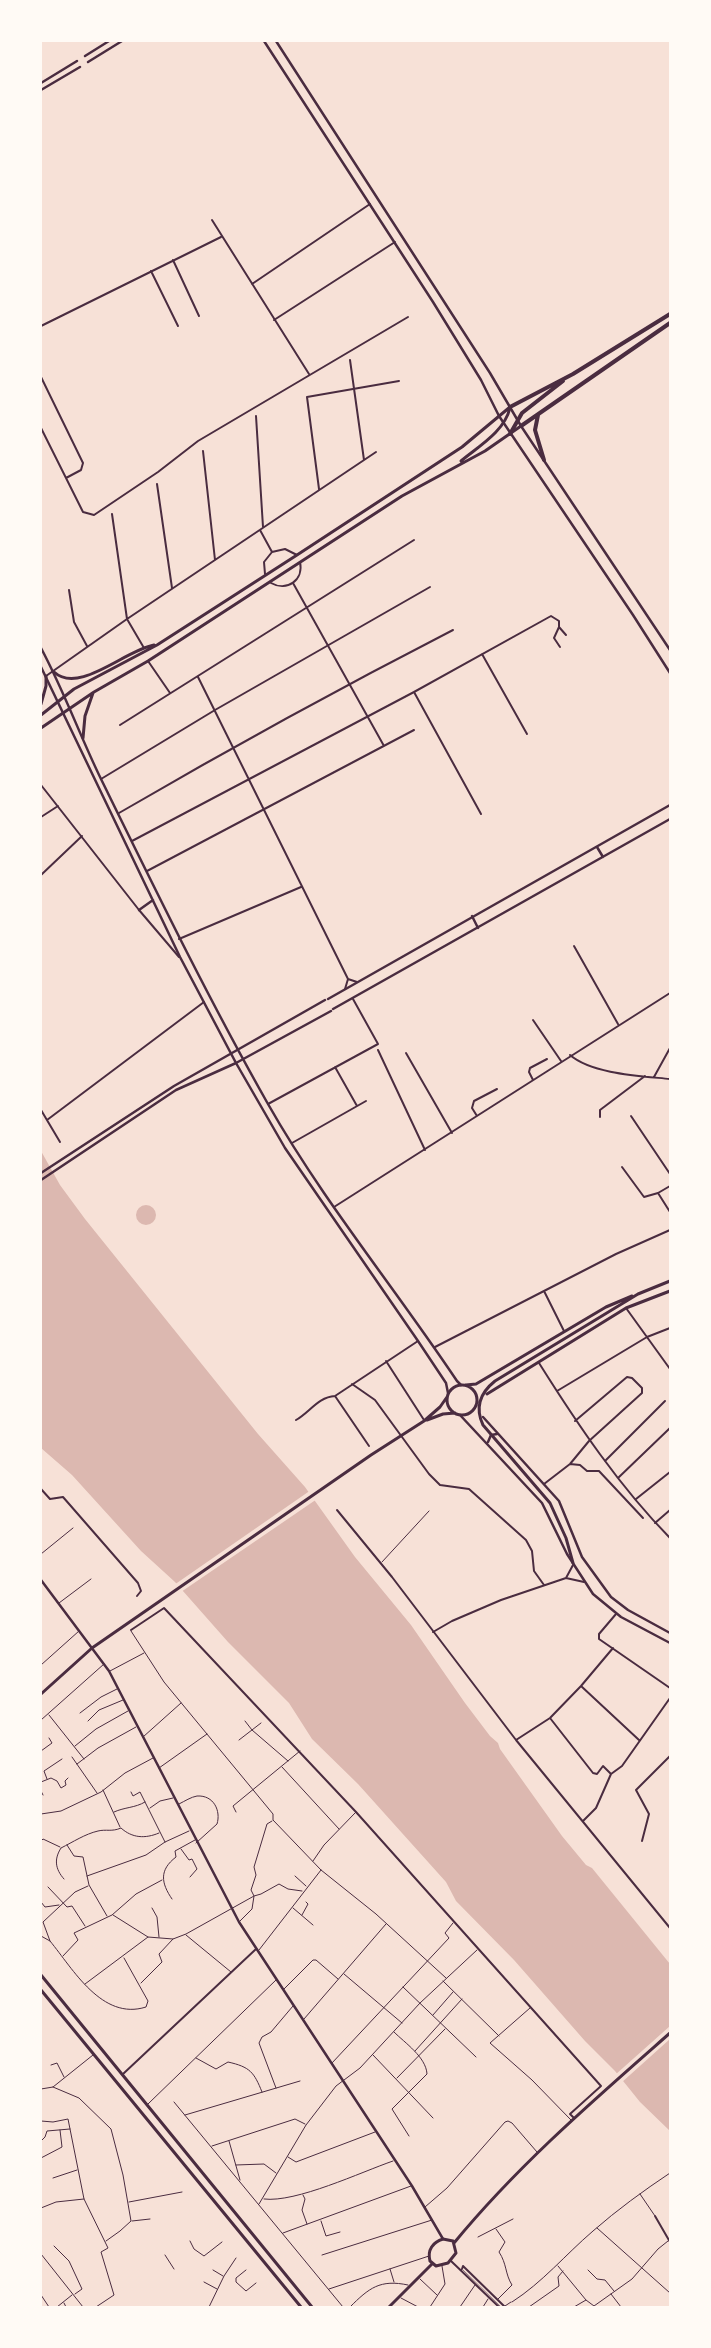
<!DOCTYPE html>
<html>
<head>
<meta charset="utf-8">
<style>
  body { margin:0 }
  #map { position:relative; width:711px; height:2348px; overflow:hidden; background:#f7e1d7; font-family:Commissioner,sans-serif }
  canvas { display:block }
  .frame { position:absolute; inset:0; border:42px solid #fffaf5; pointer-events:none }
</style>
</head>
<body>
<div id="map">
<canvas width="711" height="2348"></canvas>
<div class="frame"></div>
</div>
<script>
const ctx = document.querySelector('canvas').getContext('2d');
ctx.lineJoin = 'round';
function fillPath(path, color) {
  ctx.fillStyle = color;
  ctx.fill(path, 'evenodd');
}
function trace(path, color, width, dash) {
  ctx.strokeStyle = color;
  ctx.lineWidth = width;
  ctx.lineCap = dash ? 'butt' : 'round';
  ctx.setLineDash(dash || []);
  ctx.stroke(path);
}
const water = new Path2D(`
  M41,1151l19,34 25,34 173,215 47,53 50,70 56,68 54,78 25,33 8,7 2,6 62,87 24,29 6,3 78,96v167l-30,-29 -25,-31 -30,-30 -71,-81 -58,-59 -10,-19 -88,-98 -46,-45 -23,-36 -61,-61 -53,-60 -34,-31 -69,-76 -31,-27z
  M136 1215a10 10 0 1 1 20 0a10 10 0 1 1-20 0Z`);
const pier = new Path2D(`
  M311,1490l6,9 -136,93 -7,-7z
  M670,2026v13l-49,44 -6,-8z`);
const service = new Path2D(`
  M41,1554l32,-26
  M382,1562l47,-51
  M59,1603l32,-24
  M131,1631l33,51 109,132v6l48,50 55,44 70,64
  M41,1665l38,-34
  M110,1671l34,-18
  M80,1713l21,-16 16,-8
  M49,1715l35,44
  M41,1720l63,-56
  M88,1721l11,-11 24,-10
  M245,1721l7,9 36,31
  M143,1737l38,-34
  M239,1740l22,-17
  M75,1746l21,-17 32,-18
  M41,1751l11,-8 -3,-5
  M72,1757l25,36
  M77,1764l21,-16 38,-21
  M282,1767l57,62
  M159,1768l48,-34
  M47,1779l-3,-8 18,-12
  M41,1782l10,-4 6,3 4,7 5,-3 -1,-4 3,-3
  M103,1790l17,37
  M41,1791l2,4
  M131,1792l2,4 7,-4 25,50
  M179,1804c6,-3 12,-7 18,-8 17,-1 24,15 20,28l-21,19
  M150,1808l10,-7 13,-3
  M114,1812c11,-5 21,-4 31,-10
  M236,1812l-3,-6 67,-55
  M41,1814l20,-3 40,-19 24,-19 28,-15
  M41,1841l2,-2 17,8
  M67,1845l7,11 9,1 6,28 18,31
  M181,1849l8,11 3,-1 5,10 -7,8
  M313,1861l11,-16 32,-33
  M87,1876l59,-21 19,-13 24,-11
  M295,1876l11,10
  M64,1879c-9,-10 -10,-20 -3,-31 12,-6 24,-14 37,-17 8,-2 14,1 23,-3 11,10 24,11 38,5
  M48,1887l19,20 5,-1 13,20
  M172,1899c-11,-16 -13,-29 4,-42l-1,-6 20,-11
  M41,1902l4,5 14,-2
  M152,1908l5,9 2,20
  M293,1908l20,17
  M113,1915l35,22
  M302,1915l6,-11 -2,-2
  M240,1921l12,-12 2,-13 7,-2 18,-10 9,5 14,2
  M186,1935l45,37
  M41,1936l9,5c23,28 52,80 96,66l2,-6 -24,-43
  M50,1941l-7,-19 32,-30 13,-6
  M259,1950l62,-80
  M63,1956l15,-16 -4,-7 38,-18 24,-21 26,-14
  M344,1974l58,49
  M443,1981l56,55
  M141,1983l21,-21 -3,-8 14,-15
  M85,1984l63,-47 25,2 13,-5 68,-38 -3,-6 5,-15 -2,-8 13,-43 5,-3
  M403,1987l73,70
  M284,1989l29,-29h3l22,19
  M530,2008l-40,35 42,37 39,40
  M433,2015l20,-23
  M304,2019l82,-95
  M394,2032c11,11 32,25 33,42l-35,35 17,27
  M415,2051l47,-52
  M373,2055l60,63
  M196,2058l20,11 12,-7c22,5 26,10 34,30
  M332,2063l117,-125 -4,-5 8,-10
  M51,2065l6,-2 7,14
  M397,2078l48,-49
  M53,2087l26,11 32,31 12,46 8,46 -11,10 -14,10
  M276,2088l-17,-45 3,-6 9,-5 22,-26
  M41,2089l12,-2 40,-32
  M174,2102l169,205
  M148,2104l128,-124
  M185,2115l115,-34
  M41,2121l12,1 15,-3 16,80 24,49 -7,4 13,43 -18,12
  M41,2141l4,-4 2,-6 23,-2
  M229,2141l11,39
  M212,2146l83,-27 10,5
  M288,2157l8,5 79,-30
  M41,2158l21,-11 -2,-17
  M236,2165l28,-1 12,9
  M53,2178l24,-8
  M303,2195l2,4 -3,11 5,14
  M264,2199c32,4 97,-27 129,-38
  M129,2202l53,-10
  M259,2204l47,-79 30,-39 24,-18 60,-65 57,-53
  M425,2207l22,-19 58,-66 3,-1 4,2 25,29
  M41,2208l15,-6 28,-3
  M132,2221l18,-2
  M321,2221l5,15 14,-4
  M597,2228l73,65
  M496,2229l9,13 -6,10c8,12 6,22 13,33l-14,14
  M283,2233l128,-47
  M478,2237l35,-18
  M190,2241l4,8 10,7 18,-14
  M54,2246l15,15 13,28 -7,5
  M41,2254l42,53
  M165,2255l9,14
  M322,2255l110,-35
  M558,2266l28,34
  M390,2269l4,13
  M213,2270l10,6
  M246,2270l-10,8v4l10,9 10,-8
  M588,2270l9,9 8,1 9,11
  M420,2279l17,16
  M204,2282l13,7
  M329,2289l100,-33
  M611,2294l10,13
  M41,2295l8,12
  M401,2298l17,9
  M64,2303l2,4
  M57,2307l15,-12
  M209,2307l15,-31 12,-18
  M350,2307c19,-19 30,-28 58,-22
  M430,2307l15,-23 -3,-18
  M460,2307l15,-22
  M483,2307l5,-8
  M529,2307l30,-21 -1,-9 5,-6
  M574,2307l12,-7 8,6 38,-27 26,-30 10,-8`);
const pedestrian = new Path2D(`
  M640,2194l15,22
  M512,2302c31,-20 53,-47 81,-71 24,-21 50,-40 77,-58
  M505,2306l6,-4`);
const minor = new Path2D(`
  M212,220l97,154
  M173,260l26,56
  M151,271l27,55
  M252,284l118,-80
  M274,320l121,-78
  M41,326l180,-89
  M350,360l14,100
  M41,377l42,86 -2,7 -15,8
  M256,416l7,111
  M41,428l42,84 11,3 64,-43 40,-31 210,-124
  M203,451l12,109
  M157,484l15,104
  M319,489l-12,-92 92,-16
  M112,514l15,105 17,29
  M260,530l12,22
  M265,574l-1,-12 8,-10 13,-3 12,6
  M271,583c16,9 33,-3 29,-21
  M293,583l91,163
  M69,590l5,32 13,24
  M559,627l7,8
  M482,654l45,80
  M148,661l22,32
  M46,676l81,-57 249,-167
  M198,677l150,302
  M414,692l67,122
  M120,725l294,-185
  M101,779l114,-69 215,-123
  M41,785l98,125 40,47
  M119,813c110,-64 221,-125 334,-183
  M41,817l17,-11
  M132,841l282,-149 137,-76 8,5v6l-5,11 6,9
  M147,871l267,-141
  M41,875l41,-39
  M179,939l122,-52
  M574,946l44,78
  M348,979l9,3
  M345,989l3,-10
  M533,1020l28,41
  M378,1050l47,100
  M406,1053l46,80
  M570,1055c22,19 71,21 100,24
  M335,1067l22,39
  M654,1077l16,-29
  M533,1080l-4,-8 1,-4 17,-9
  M268,1104l110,-60 -25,-45
  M41,1110l19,32
  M477,1116l-5,-8 2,-7 23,-12
  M631,1116l39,58
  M600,1117v-7l45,-34
  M47,1120l157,-118
  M292,1143l74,-42
  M622,1167l22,30 14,-4 12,-7
  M658,1193l12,19
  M334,1207l336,-214
  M544,1291l20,40
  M626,1308l44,61
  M435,1347l181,-93 54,-24
  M386,1361l38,59
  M539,1363c39,62 80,123 131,175
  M352,1384l23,16 54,74 11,11 29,4 57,51 6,11 2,20 10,14
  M557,1391l90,-54 23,-9
  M335,1396l34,50
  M296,1420c14,-8 22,-23 39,-24l83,-55
  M605,1461l60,-60
  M570,1464l10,1 7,6h12l44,47
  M618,1478l52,-50
  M544,1484l26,-20 19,-23 53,-48v-5l-10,-10 -5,-1 -52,44
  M41,1489l9,10 13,-2 75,86 3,8 -4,5
  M636,1499l34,-27
  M337,1510l55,67 124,163 154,188
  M655,1523l15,-13
  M566,1578l7,-13
  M616,1614l-17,20v5l71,49
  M131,1630l33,-22 192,204 245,274 -31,28 4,4
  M433,1632l19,-11 49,-21 65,-22 18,4
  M581,1686l58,54
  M550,1718l43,55 4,1 6,-8 8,8
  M516,1740l34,-22 31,-32 32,-38
  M583,1821l13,-13 15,-34 11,-8 48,-68
  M642,1841l7,-27 -13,-24 34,-34
  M123,2074l133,-125
  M655,2216l15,26
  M451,2261l48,46
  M462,2269l1,-3 42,41`);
const secondary = new Path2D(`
  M264,41l169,261 48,78 18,36 134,199 37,58
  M276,41l214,332 31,53 149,224
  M85,56l24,-15
  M88,62l34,-21
  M41,83l36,-22
  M41,90l39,-23
  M41,648c23,43 39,88 60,131 54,110 107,219 167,325 55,97 127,184 189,277l4,4
  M41,667l139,290 56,106 49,85 133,193 28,42 2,10
  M597,847l6,10
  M139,910l14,-10
  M472,916l6,12
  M328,999l342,-194
  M333,1009l337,-190
  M41,1173l133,-87 151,-86
  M41,1180l135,-90 60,-27 95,-52
  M476,1405v1
  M460,1415l82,88 25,51 26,40 28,23 49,26
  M483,1417l76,84 23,56 29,40 17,13 42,23
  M488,1442l3,-7 6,-1
  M41,1580l68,91 130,251 173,264 31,53`);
const primary = new Path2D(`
  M461,461c18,-15 43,-29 49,-53
  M54,672c25,23 71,-22 100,-27
  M41,704l5,-18v-10
  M41,715l33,-26 83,-44 140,-90 165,-108 48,-40
  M41,728l53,-36 54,-31 254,-165 83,-45 36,-25
  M83,738l2,-22 8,-23
  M638,1294l32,-13
  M466,1385l10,-1 130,-77 26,-11
  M447 1400a15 15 0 1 1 30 0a15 15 0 1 1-30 0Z
  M487,1394l139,-86 44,-17
  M427,1420l16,-6 12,-1
  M573,1563l-7,-25 -16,-35 -67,-78c-8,-17 -3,-32 12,-44l143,-87
  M41,1694l51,-46 279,-193 53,-34 16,-14 7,-10
  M41,1975l271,332
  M41,1990l260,317
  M443,2239l10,2 3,12 -8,10 -12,3 -6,-5c-3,-11 3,-19 13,-22z
  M454,2243c64,-78 141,-144 216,-210
  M389,2307l43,-43`);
const motorway = new Path2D(`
  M510,407l63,-33 97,-60
  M538,415l-3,15 9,30
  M521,426l149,-103
  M510,434l12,-21 41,-32`);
const tram = new Path2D(`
  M463,2270l38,37`);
fillPath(water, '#dcb8b0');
fillPath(pier, '#f7e1d7');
trace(service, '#4a2c40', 1);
trace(pedestrian, '#4a2c40', 1);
trace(minor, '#4a2c40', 2);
trace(secondary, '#4a2c40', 2.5);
trace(primary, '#4a2c40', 3);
trace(motorway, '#4a2c40', 4);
trace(tram, '#8f747c', 1);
</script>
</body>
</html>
